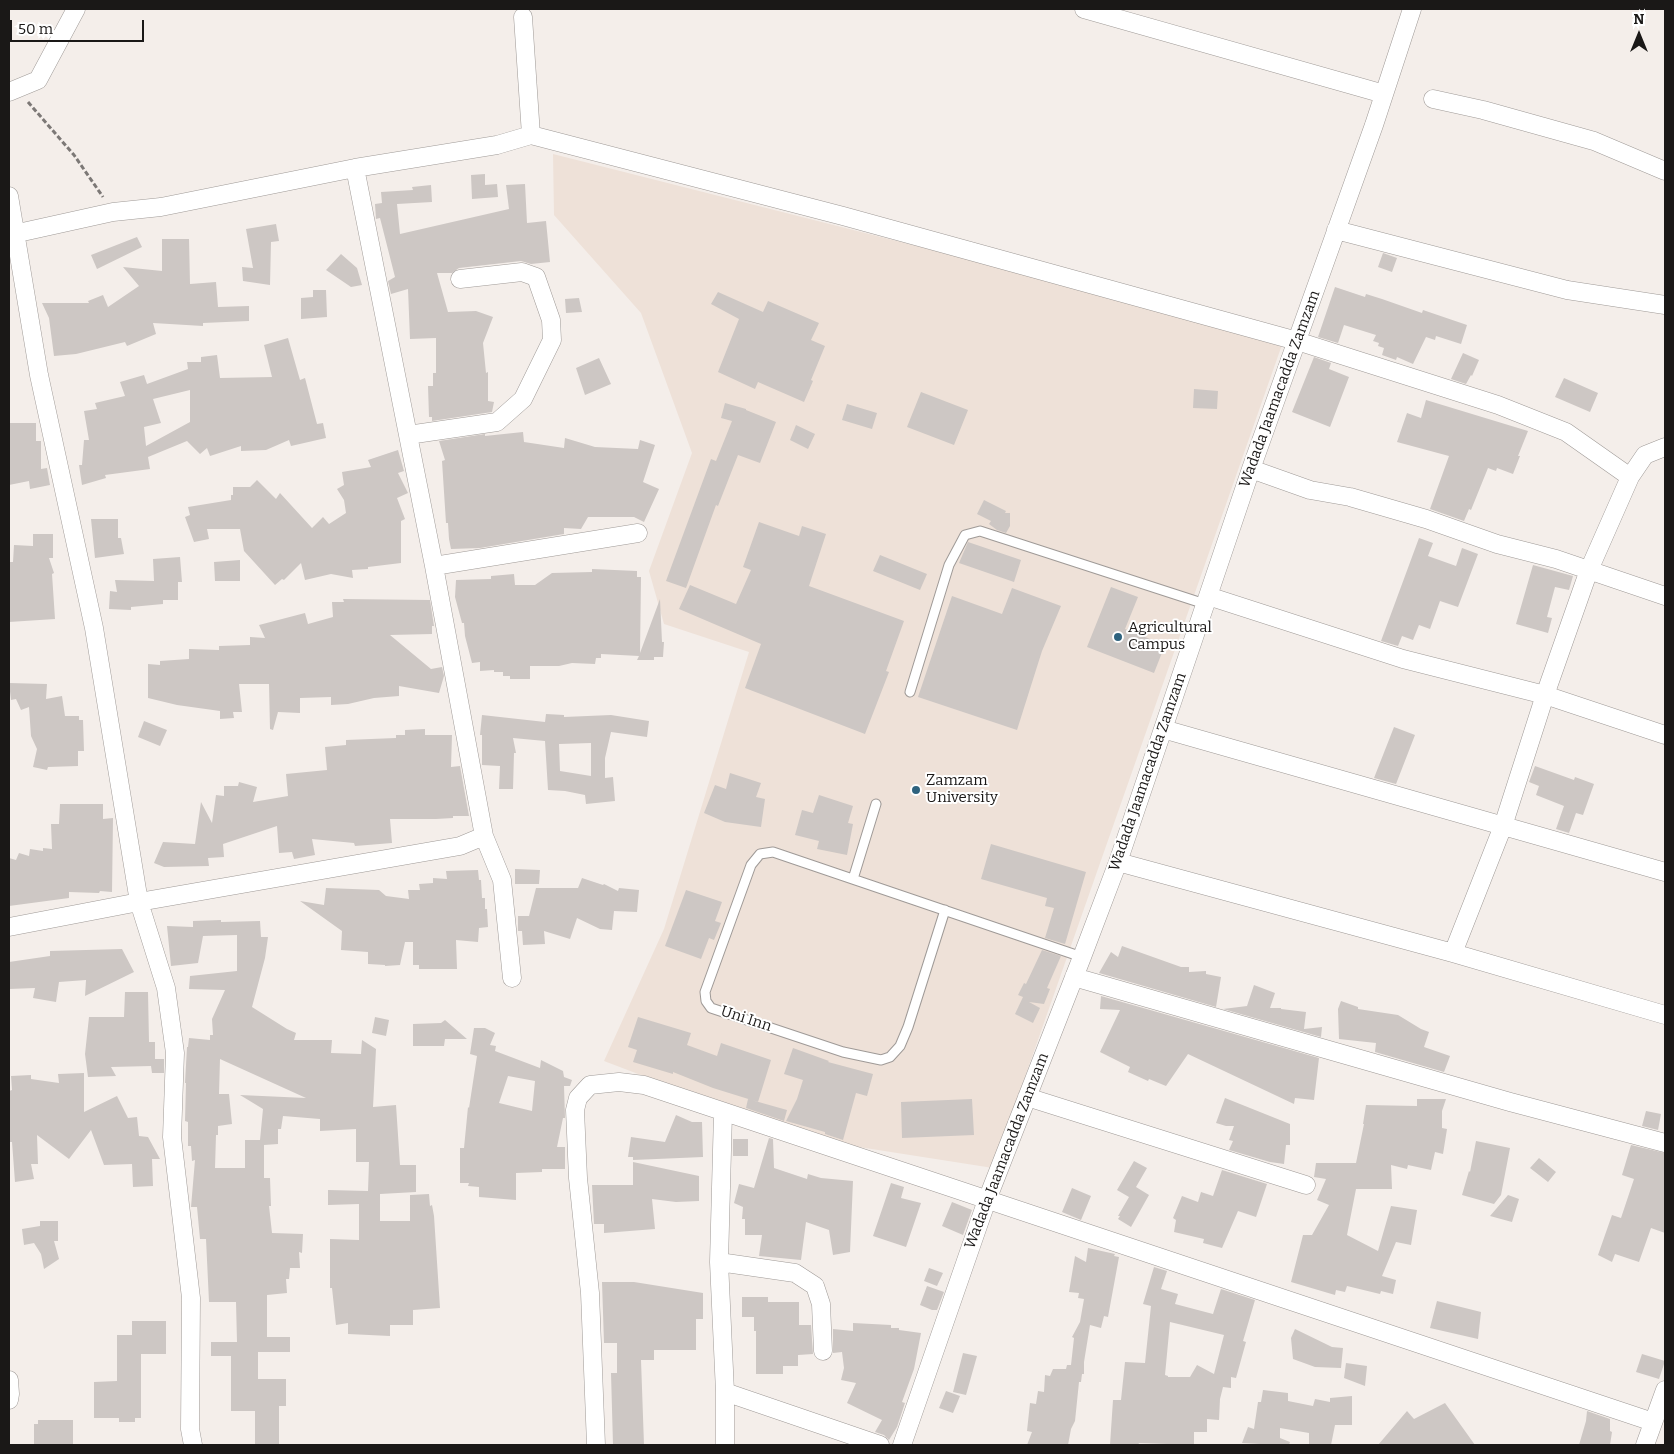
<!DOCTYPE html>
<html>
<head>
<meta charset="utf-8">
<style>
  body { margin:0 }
  #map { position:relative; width:1674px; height:1454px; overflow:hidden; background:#f4eeea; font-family:Bitter,serif }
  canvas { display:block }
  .frame { position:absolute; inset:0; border:10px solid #1a1817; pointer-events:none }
  .north { position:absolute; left:1614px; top:10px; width:50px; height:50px; -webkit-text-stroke:4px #fff; paint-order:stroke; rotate:0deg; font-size:14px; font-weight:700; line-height:20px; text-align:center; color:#1a1817 }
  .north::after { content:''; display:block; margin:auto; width:18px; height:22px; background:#1a1817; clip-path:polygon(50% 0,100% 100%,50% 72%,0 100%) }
  .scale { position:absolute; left:10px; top:20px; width:134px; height:22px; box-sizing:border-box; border:2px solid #1a1817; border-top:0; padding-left:6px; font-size:15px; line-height:18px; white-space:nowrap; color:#1a1817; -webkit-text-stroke:4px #fff; paint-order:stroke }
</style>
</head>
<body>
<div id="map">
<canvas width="1674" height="1454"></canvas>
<div class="frame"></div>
<div class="north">N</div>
<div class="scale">50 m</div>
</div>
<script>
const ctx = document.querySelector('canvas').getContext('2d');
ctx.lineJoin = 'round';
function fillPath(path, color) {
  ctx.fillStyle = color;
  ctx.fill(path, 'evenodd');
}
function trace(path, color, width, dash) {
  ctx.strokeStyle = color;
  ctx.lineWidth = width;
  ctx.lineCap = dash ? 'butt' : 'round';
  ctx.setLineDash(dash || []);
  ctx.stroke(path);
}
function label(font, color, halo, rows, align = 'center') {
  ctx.font = font + ' Bitter,serif';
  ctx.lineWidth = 4;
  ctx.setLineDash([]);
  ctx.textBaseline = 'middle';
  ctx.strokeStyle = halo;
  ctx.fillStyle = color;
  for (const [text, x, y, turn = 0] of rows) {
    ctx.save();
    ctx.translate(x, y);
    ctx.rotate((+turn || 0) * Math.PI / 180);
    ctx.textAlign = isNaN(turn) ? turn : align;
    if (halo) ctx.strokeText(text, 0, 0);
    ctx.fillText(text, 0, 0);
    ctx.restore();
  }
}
const built = new Path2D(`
  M553,154l731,185 -291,829 -198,-31 -65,-28 -126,-48 60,-132 85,-277 -85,-28 -15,-53 43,-118 -51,-140 -87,-98z`);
const building = new Path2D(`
  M485,174v11l12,-1 1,13 -26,2 -1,-24z
  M525,184l2,39 19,-2 4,41 -19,2 -10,-3 -62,7 -7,5h-15l11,39 28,-1 17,6 -10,26 3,30 2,-1v29l6,1 -2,10 -60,9v-4h-3l-1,-31h5v-13h3v-35l-26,1 -2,-50 -17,5 -3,-13 7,-4 -15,-59 -4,1 -1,-15 7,-1 -1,-11 32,-2 -1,-3 19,-2 1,17 -35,2 3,30 109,-25 -3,-24z
  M276,224l3,17 -8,1 -1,43 -27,-4 -1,-14 11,1 -7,-39z
  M137,237l5,10 -45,22 -6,-14z
  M162,239h27l1,45 26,-2 2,25 31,-1v15l-46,2v3l-50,-3 3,11 -29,12 -2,-4 -49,12 -22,2 -5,-38 -7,-15h47l-1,-2 15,-6 5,12 31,-21 -16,-19 39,4z
  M1383,253l14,5 -5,14 -14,-5z
  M341,254l16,14 5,17 -11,2 -25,-17z
  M1335,287l30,10 1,-3 16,5 40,14 1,-3 44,15 -6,19 -25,-8 -1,4 -9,-3 -13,27 -16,-7 -1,3 -14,-5 2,-7 -6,-2 1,-3 -6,-2 3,-6 -32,-10 -6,18 -20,-6z
  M313,290h13l1,27 -26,2v-21l12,-1z
  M718,292l45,20 5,-11 51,22 -8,17 14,6 -14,34 2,1 -9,21 -46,-20 -3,7 -37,-17 21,-53 -28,-15z
  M579,298l3,14 -16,1 -1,-14z
  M288,338l12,42 5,-2 12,46 6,-1 3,15 -35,8 -2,-6 -23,10 -25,1v-5l-31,10 -3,-8 -7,6 -13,-13 -39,16 2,12 -45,6 1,3 -24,7 -3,-20h3l2,-25h5l-5,-29 13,-2 -2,-6 30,-7 -5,-14 24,-7 3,9 41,-15 -1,-7h14v-5l16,-2 3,23 52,-1 -8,-32zM190,390v32l-44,24 -2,-19 17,-4 -8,-24z
  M1463,353l16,7 -7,16 -1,-1 -5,9 -15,-5z
  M1314,357l17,6 -2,6 20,8 -19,50 -38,-15z
  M599,358l12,26 -26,11 -9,-27z
  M1564,378l34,15 -8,19 -35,-15z
  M1194,389l24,2 -1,18 -24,-1z
  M921,392l47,18 -14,35 -47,-18z
  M1426,400l102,31 -10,25h2l-7,18 -16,-6 -1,3 -8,-3 -17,42 -2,-1 -5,12 -34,-12 19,-53 -52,-14 10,-29 14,5z
  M725,403l21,6v1l30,12 -16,41 -22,-8 -20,51 -2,-1 -30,83 -20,-7 45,-122 5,2 16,-40 -11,-3z
  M847,404l30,9 -5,16 -30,-9z
  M9,423h27v18h5v28l6,-1 3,17 -20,4 -1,-8 -20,4z
  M796,425l19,9 -7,15 -18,-9z
  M523,432l1,10 40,6 1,-10 30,9 43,2 2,-9 15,5 -12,37 16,7 -15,33 -10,-5h-46l-7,12 -17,-1v6l-84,14 -29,1 -2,-10 -1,-16h-2l-4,-62 3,-1 -6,-19 46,-7v2z
  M398,450l6,21 -6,2 10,20 -11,5 8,21 -4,2v42l-33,4v2l-16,1 1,8 -22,-4 -26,6 -4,-17 -17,17 -2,-1 -7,6 -31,-34 -4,-22h-33l2,10 -15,3 -9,-25 5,-2 -2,-8 43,-7v-5h2v-8h17l7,-7 19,19 4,-6 32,35 11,-11 6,7 17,-11 -2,-13 -7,-11 7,-4 -2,-13 29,-5 -3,-7z
  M984,500l22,11 -1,2h5v13l-4,7 -9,-3 -8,-6 2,-3 -14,-7z
  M91,519h27v19h3l3,16 -29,4z
  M759,522l40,14 3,-10 24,8 -17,52 95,35 -18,50 3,1 -24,62 -120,-46 16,-44 -82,-35 11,-24 46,19 15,-34 -8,-3z
  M33,534h20v24h-4l5,15 -2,1 3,45 -46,3v-60h4l1,-17 19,1z
  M1419,538l14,5 -5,13 28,10 6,-18 16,6 -20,53 -18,-6 -10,28 -11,-4 -6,15 -11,-4 -4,10 -17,-5z
  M968,542l53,18 -7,22 -55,-19z
  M880,555l47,19 -7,16 -47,-19z
  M180,557l2,25h-4v18h-15v4l-32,3v3l-22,-1 1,-18 7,1 -2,-12 39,1 -1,-22z
  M240,560v21h-25l-1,-19z
  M1533,565l40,11 -4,14 -14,-3 -8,30 5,1 -4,15 -32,-9z
  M592,569l45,2v6h4l-1,76 20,-54 2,43h2l-1,15h-9v3h-17l2,-4 -38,-2v4h-5l-1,6 -23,-1 -13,3h-29v13h-20v-3h-7v-4h-9v-2l-14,1v-9l-8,1 -7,-27 -1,-13h-2l-7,-26 1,-17 35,-1v-3l23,-2 1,11h20l17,-12 40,-1z
  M1111,587l27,10 -13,32 40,16 -11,28 -67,-26z
  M1012,588l49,18 -19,45 -25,79 -99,-33 34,-101 50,18z
  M343,599l87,1 4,26h-2v8l-42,1 41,34 11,-2 2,9 -5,17 -40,-7v10l-25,2 -26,6 -17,1v-8l-31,1v15l-22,-1 -5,18 -3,-1 -1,-45h-30l3,28h-9l1,6 -14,1v-8l-43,-6 -29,-7v-34l12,1v-4l29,-2v-10l30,1v-4l31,-1v-8l15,1 -6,-13 46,-12 3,11 25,-7 -1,-15h12z
  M9,683l38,1 -1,15 16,-3 3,20h14v4h4l1,31h-6v15l-30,1 -1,3 -14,-3 4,-18 -6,-13 -2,-29 -8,3 -5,-11 -5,1z
  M546,714l18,1v2l47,-2 38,6 -2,16 -36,-5 -6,26v20l8,-1 2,24 -29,3 -1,-9 -20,-4 -17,-1 -3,-49 -32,-3 3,15h-2l-1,36h-14l1,-23 -18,-1v-30h-2l2,-20 63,7zM591,743v33l-31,-5 -1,-27z
  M144,721l23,9 -7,16 -22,-9z
  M1394,727l21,8 -19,49 -22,-6z
  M425,729v6h27l-1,32 9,-1 9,50h-16v2l-17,1h-46l2,24 -37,3 -1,-3 -42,-4 3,16 -21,4 -2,-7 -13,1 -2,-27 -54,18 1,13 -16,1 1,8 -45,1 -10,-4 9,-21 32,2 6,-42 11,21 4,-28 8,1v-10h14l1,-4 18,5 -4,15 35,-6 -2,-22 41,-4 -2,-23 21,-2v-5l50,-2v-3h9v-5z
  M1535,766l39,14 1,-3 19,7 -11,31 -7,-2 -7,20 -13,-4 8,-23 -28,-11 3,-9 -10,-4z
  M730,773l31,10 -5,14 9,2 -4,28 -36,-5 -21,-9 11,-28 11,4z
  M819,795l34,11 -5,17 5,1 -6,31 -30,-6 2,-8 -24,-6 7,-25 11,3z
  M60,804h43v15l10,-1 -1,74 -12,-1 -1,2 -30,-1v6l-60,8v-48l7,2 3,-7 10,3 1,-7 13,2v-3l9,1 -1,-25h8z
  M991,844l95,28 -21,72 -20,-6 9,-30 -9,-2 2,-8 -66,-19z
  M515,869l25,1 -1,14h-24z
  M478,870l1,10h2l1,18h3v11h2l1,18 -9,1 -1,14 -22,-2 1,29h-38v-4h-6v-23h-8l-5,23 -15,1v-1l-17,-1v-12l-27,-2 1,-19 -42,-30 24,4 2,-17 53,2 7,6 23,3 -1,-9h12l-1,-6 14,-1v-5l14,1 -1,-8z
  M582,878l21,7 1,-1 14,7 1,-3 20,2 -2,22 -23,-1 -2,19 -12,-1 -23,-11 -7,21 -26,-8 1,13 -22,1 -1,-14h-4v-15h11l7,-28h42z
  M686,890l36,12 -7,19 6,2 -7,17 -5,-2 -8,21 -36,-13z
  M221,920v2l39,-1 1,16h7l-3,21 -13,49 35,22 9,4 -2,7h38l-1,13 30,1 1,-14 14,9 -3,58 23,-2 4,60h16v27l-36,2v27h30v-26l19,-1 1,12 2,-1 2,11 6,92 -27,2v15h-23v11l-42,-2v-11l-12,2 -4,-37h-2v-49l29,1v-36l-31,1v-15l40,1 1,-29h-13v-33l-36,2v-12l-37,-3 -2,13h-3v15l-14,1v33h6l1,28h-2l3,27 31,1 -1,19 -3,-1 1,16h-10l-1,11h-3l1,14 -20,2v42h23v15h-32v27h28v27h-7v38h-24v-33h-24v-55h-20v-14h26l-1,-40h-27l-3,-63h-6l-3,-32h-6l4,-47 -3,1 -1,-15h-3v-24l-3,-1 1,-38h-1l2,-36h1l1,-9 21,2v-5h3l-1,-16 13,-29 -36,-1 1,-13 47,-5v-36l-34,1 -5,27 -27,3 -4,-40 26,1v-6zM220,1059l86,39 -66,-3 23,14 -3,31h-15v28h-30l1,-33h2v-9l14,-2 -3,-30h-10z
  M1122,946l59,21h8v5l17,-1v3l15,3 -5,30 -117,-34 12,-21 7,5z
  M122,949l12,23 -49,24 1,-16 -27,2 -3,20 -23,-4 2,-10 -26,1v-27l41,-6v-5z
  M1042,950l19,6 -14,32 3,1 -6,15 -15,-2 11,6 -7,15 -18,-9 8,-17 -5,-2 6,-12 2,1z
  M1254,985l21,8 -5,15h11v1l25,3 -2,17 18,-2 -1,10 -98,-28 24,-3z
  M125,992h23l1,50h6v17h9v14h-12l-1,-7 -40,1 5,9 -28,1 -3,-23 4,-37h35z
  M1101,996l218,62 -5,42 -19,-2 -1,6 -106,-50 -22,32 -17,-7 -1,2 -20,-9 2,-5 -30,-15 20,-42 -20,-1z
  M1341,1001l17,6v2l40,6 23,14 8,3 -5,15 26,9 -6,16 -69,-20 1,-9 -37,-4 -1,-30z
  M375,1017l14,3 -3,16 -14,-3z
  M638,1017l53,16 -4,12 30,11 4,-13 50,17 -13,42 -45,-14 -40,-16v2l-40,-12 4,-12 -9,-3z
  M445,1020l22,19h-22l-1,7h-31v-22l28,-1z
  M474,1028h11l10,5 -5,12 6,1 -1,5 45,17 1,-8 22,11 1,6 8,3 -2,6h-6l1,32h-2l-6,29h8v22h-23v3l-26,1v27l-37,-3v-10l-11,-1 1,-3h-9v-35h4l4,-41 1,1 8,-52 -7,-2zM508,1076l27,5 -3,30 -33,-8z
  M793,1048l36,13 -1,1 45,12 -6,22 -11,-3 -13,47 -18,-6v-2l-39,-11 11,-22 6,-19 -19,-6z
  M84,1073v39l33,-16 11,22 9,-1 2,19 9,1 12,22h-8l1,27 -20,1 -1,-23 -28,1 -13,-35 -22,29 -32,-24 1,29h-7l3,15 -19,3 -3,-40h-3v-51l3,-1 -1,-14 20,-1v4l28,4 -1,-9z
  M1225,1098l65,26v21h-4l-2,19 -14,-2 -41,-12 4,-9 -4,-1 5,-14h-8l-10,-3z
  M748,1099l39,11 -3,11 -38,-13z
  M972,1099l2,36 -72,3 -1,-36z
  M1417,1099h29l-4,12v17l5,1 -4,25 -8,-2 -4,18 -23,-5 -1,4 -16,-4 1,24h-36l-9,46 31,16 13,-45 26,4 -6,35 -15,-3 -14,34 14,4 -3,14 -12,-3 -1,3 -33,-8 -2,6 -9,-2 -1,5 -44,-13 12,-47h9l17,-30 -12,-5 9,-21 -12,-2 2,-14h40l8,-39h-1l3,-19 51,1z
  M1646,1111l15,3 -3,16 -16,-4z
  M676,1115l16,7h10l1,35 -70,3v-3h-5l3,-20 34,5z
  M769,1138l4,1 1,29 33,11 1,-5 13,4 32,3 -3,71 -17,3 -4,-25 -23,-8 -5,38 -42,-4 3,-21h-17v-16h-3l1,-12 -9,-4 5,-19 15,4z
  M733,1139h15v17h-15z
  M1476,1141l34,7 -9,47 -7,9 -32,-9 7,-24 1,1z
  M1631,1145l34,8v80l-14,-5 -12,34 -24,-8 -3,8 -14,-7 14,-40 9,3 13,-39 -12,-4z
  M1539,1158l17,14 -8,10 -18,-14z
  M1134,1161l13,7 -11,19 13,8 -18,32 -13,-8 2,-3h-2l11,-19 -12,-7z
  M633,1162l66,14v25l-23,1 -24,-3 3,30 -51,4v-9h-10l-2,-39h41z
  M1222,1170l45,14 -11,33 -18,-6 -16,37 -19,-5 1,-4 -30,-7 2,-12 -3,-2 9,-22 16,6 3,-10 12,4z
  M891,1183l13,4 -3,11 20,5 -15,44 -33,-11z
  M1072,1188l19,8 -10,24 -19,-8z
  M1508,1195l11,4 -7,23 -22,-6z
  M952,1202l20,8 -9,25 -21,-9z
  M40,1221h18v20h-4l5,18 -15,10 -3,-15 -7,-11 -10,2 -2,-16 18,-3z
  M1088,1248l27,6 -1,2 5,1 -11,60 -4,-1 -3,12 -11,-3 -6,37v12h-2l-1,8h-2l-4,39 -4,8 -3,16h-41l5,-13 -5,-1 3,-28 6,1 2,-13 6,1 1,-17 5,1 3,-7h13l1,-4h4l3,-27 -2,-1 8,-15 4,-23 -6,-1 1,-5 -10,-1 6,-36 11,6z
  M1154,1267l13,4 -6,18 17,5 -3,10 38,10 8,-25 34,11 -12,41 3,1 -10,36 -5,-1v11l-8,-1 -3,12 -1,21 -12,-1v13h-13v13l-55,-2 -1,2h-28l3,-45h8l4,-38 20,1 6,-57 -8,-2zM1170,1322l54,13 -10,39 -17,-9 -7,12h-22v-1l-3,-1z
  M929,1268l14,5 -6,13 -13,-5z
  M602,1282h32l69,11v26h-7v31h-42v10h-13l3,85h-31l-2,-72h6v-30h-13z
  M927,1286l17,6 -7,18h-5l-12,-5z
  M742,1297h26v5h31v23h12l2,29 -15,1v11h-15v8h-27v-43h-2v-14h-12z
  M1437,1301l44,11 -3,27 -48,-11z
  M132,1321h34v33h-25v64h-6v4h-16v-4h-25v-36l23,-1v-46h15z
  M853,1323l38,2v3h8v2l22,3 -7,36 -12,33 3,1 -8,24 -8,13 -5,-5 -9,-3 7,-12 -35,-17 9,-20 -15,-3 3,-12 -2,-16 -9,1v-24l20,2z
  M1295,1329l37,18 11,1 -2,20 -26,-1 -22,-8 -2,-21z
  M963,1353l14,3 -11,39 -13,-3z
  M1642,1354l23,7 -6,18 -23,-7z
  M1346,1363l21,3 -2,20 -21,-8z
  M1263,1390l25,3v8l25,5 2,-7 15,3v-4l22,-2v29h-17l-4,20h-22v-12l-29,-5v10l10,4 -1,3h-29v-1l-18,-1 6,-16 6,2 4,-27h3z
  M946,1391l14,5 -7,17 -14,-5z
  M1445,1403l30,42h-97l29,-34 7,8z
  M1587,1411l23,8v12l2,1 -2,13h-31l7,-24z
  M38,1420h35v25h-39v-21h4z`);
const path = new Path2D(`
  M28,102l46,53 29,42`);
const service = new Path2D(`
  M910,692l39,-127 16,-30 15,-4 225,73
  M853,879l23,-75
  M945,910l-37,117 -8,19 -10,11 -9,3 -38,-8 -132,-44 -5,-7 -1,-9 46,-127 9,-11 13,-2 309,105`);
const minor = new Path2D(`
  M1084,9l300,85
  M9,92l29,-12 38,-71
  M1433,99l50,11 111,31 71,30
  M531,135l312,81 454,125 201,64 68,27 64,45
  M355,168l79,398 50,270
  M9,196l30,179 55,253 45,274 27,86 9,65 -3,84 19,161 -1,131 3,16
  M1336,230l231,60 98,15
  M9,235l104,-23 48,-5 194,-39 142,-23 34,-10 -8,-118
  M408,435l89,-13 26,-23 29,-59 -1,-20 -15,-43 -14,-5 -62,7
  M1251,469l59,21 40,7 76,22 71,25 59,15 109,37
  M434,566l204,-33
  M1208,596l195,63 142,36 120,40
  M1163,729l502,143
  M1118,862l335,91 212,62
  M9,927l130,-25 321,-56 24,-10 18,44 10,98
  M1453,953l50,-127 42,-131 44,-125 41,-93 15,-22 20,-8
  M1074,977l436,125 155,41
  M1027,1097l279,88
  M719,1262l4,-149
  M9,1380l1,14 -1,6
  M725,1392l155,53
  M596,1445l-6,-152 -12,-115 -3,-68 3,-12 12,-13 29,-3 25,3 1009,337
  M725,1445v-53l-6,-130 76,11 20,13 6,18 2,47
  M902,1445l85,-245 95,-243 36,-95 133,-393 123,-344 38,-116
  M1645,1445l20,-55`);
const markers = [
  [1118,637,5,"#2e627e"],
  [916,790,5,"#2e627e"]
];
const streetNames = [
  ["Wadada Jaamacadda Zamzam",1280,389,-70],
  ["Wadada Jaamacadda Zamzam",1148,772,-71],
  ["Uni Inn",746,1019,18],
  ["Wadada Jaamacadda Zamzam",1007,1151,-69]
];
const poiNames = [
  ["Agricultural",1128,628],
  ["Campus",1128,645],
  ["Zamzam",926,781],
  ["University",926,798]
];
fillPath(built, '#eee1d8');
fillPath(building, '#cdc7c4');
trace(service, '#9f9a97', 11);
trace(minor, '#9f9a97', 19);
trace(path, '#7c7876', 3, [5, 2.5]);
trace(service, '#fff', 9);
trace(minor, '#fff', 18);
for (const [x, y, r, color] of markers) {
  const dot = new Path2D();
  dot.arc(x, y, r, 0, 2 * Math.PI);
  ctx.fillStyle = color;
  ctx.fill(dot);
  trace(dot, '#fff', 2);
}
label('15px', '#1a1817', '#fff', streetNames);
label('15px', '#1a1817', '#fff', poiNames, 'left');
</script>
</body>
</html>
